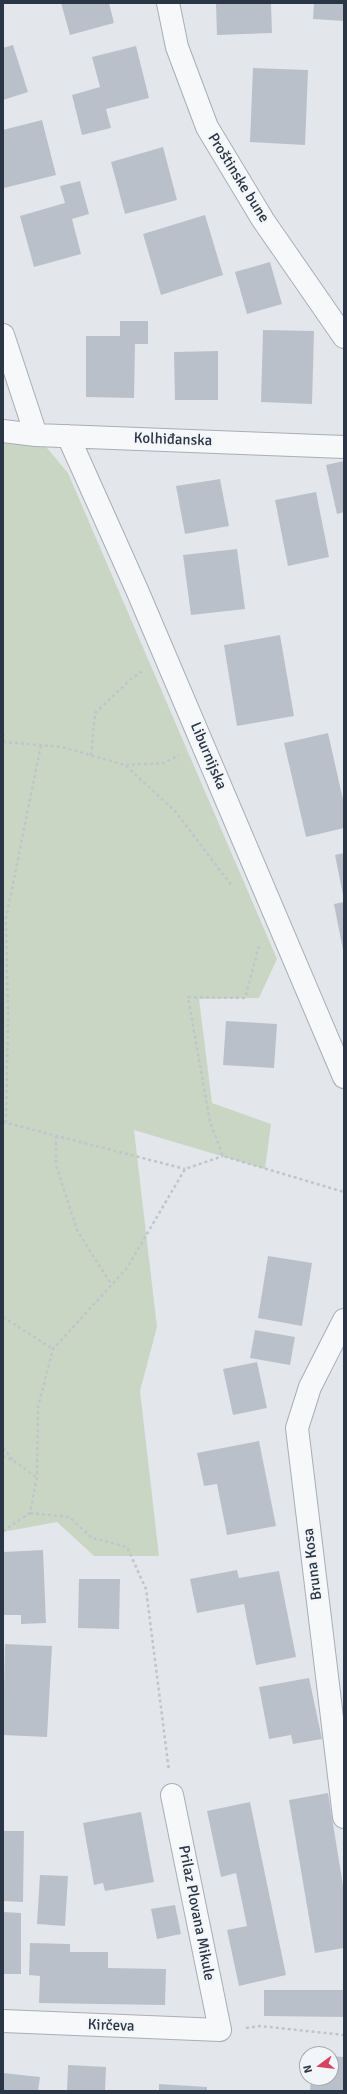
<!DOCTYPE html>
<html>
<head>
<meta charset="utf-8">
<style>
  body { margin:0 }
  #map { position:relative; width:347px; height:2094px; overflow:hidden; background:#e3e7ec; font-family:Signika,sans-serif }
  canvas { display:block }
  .frame { position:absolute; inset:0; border:4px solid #2a3545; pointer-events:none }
  .north { position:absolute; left:299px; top:2046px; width:40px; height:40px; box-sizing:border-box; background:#f3f6f9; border:1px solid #a3a9b1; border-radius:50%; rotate:255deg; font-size:11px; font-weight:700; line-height:16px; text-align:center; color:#2a3545 }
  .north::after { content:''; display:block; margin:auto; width:14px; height:18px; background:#d5445f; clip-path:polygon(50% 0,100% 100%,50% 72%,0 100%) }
</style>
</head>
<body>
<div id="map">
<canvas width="347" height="2094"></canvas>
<div class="frame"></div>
<div class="north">N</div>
</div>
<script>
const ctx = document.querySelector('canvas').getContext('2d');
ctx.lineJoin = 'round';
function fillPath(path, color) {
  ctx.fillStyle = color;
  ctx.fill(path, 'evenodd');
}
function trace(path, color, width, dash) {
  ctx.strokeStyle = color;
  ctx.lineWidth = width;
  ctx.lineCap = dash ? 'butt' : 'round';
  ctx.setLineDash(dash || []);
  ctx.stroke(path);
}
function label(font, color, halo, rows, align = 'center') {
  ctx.font = font + ' Signika,sans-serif';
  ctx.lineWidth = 4;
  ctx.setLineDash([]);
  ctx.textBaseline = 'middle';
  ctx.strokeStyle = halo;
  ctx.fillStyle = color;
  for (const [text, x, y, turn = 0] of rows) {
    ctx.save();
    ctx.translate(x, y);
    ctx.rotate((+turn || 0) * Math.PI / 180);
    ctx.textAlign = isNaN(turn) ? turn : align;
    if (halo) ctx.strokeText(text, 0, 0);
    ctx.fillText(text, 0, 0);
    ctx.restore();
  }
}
const green = new Path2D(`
  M3,433l33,2 32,38 209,486 -18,39 -60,1 13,104 59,21 -6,45 -131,-39 23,197 -17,64 19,165h-65l-37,-34 -54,10z`);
const building = new Path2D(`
  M61,3h48l5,20 -44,12z
  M216,3h55l1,30 -55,2z
  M314,3h30v18l-31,-2z
  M13,45l15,47 -25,8v-52z
  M136,46l13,52 -43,11 5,19 -29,7 -10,-40 28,-8 -8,-30z
  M253,68l55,2 -3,75 -55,-3z
  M42,120l14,55 -52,13 -1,-58z
  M163,147l14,53 -52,14 -14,-52z
  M80,181l9,33 -17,5 9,35 -47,13 -14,-51 45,-13 -5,-17z
  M205,215l18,60 -62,20 -18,-61z
  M270,262l12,42 -35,10 -12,-42z
  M120,321h28v23h-13l-1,54 -48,-1v-61h34z
  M263,330l51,1 -2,73 -51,-2z
  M218,351v49h-43l-1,-48z
  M344,461v51l-7,2 -11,-49z
  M220,479l9,47 -44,8 -9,-48z
  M316,492l13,65 -41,9 -13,-66z
  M237,549l8,60 -54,6 -8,-60z
  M280,635l14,81 -57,10 -13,-81z
  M328,733l16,71v24l-38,9 -22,-94z
  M344,853v42h-1l-8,-40z
  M344,902v48h-1l-9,-46z
  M226,1021l51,3 -3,44 -51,-3z
  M268,1256l44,7 -10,63 -44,-8z
  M255,1330l40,7 -5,28 -40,-7z
  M257,1362l10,46 -34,7 -10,-46z
  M259,1441l17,85 -49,9 -10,-51 -13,2 -7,-33z
  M43,1550l3,73 -25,1v-9h-18v-63z
  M237,1570l2,8 40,-7 17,86 -40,8 -12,-61 -47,9 -7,-34z
  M79,1579h41l-1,50 -41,-1z
  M5,1644l47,2 -5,91 -44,-2z
  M309,1678l13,61 -29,5 -2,-9 -22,4 -10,-52z
  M328,1793l16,99v56l-29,5 -26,-153z
  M250,1802l36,173 -47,11 -12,-56 20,-4 -11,-53 -15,4 -14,-66z
  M141,1812l13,70 -49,9 -2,-8 -9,2 -11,-62z
  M3,1831h21l-1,71 -20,-1z
  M40,1875l28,1 -3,50 -28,-2z
  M175,1905l6,29 -24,5 -6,-30z
  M3,1912l18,1v61h-18z
  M30,1943l40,1v8h38v16l58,1 -1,36 -126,-2 1,-27 -11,-1z
  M264,1990h80v27l-80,-1z
  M331,2056l13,1v34h-34l1,-13h20z
  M68,2065l38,2 -1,24h-38z
  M3,2073l37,4 -2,14h-35z
  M159,2084l48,3v4h-48z`);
const path = new Path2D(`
  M3,727l1,15
  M3,742l59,5 63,18 50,46 57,75
  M91,755l4,-42 36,-34 12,-8
  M126,765l38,-2 15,-8
  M259,946l-14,52 -57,-1 22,125 13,34 121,36
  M3,1122l182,47
  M6,1123l2,-104 -2,-101 35,-173
  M56,1136v29l21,65 34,54
  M3,1317l50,32
  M3,1448l10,12
  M3,1456l10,4 23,17
  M30,1513l39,4 23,21 35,9 19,42 23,182
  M3,1531l27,-18 7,-36 1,-70 15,-58 74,-81 58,-99 38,-13
  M246,2028l14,-2 84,9`);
const street = new Path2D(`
  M168,3l9,44 30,80 56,93 81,117
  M3,335l33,100
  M3,431l33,4 308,12
  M68,436l69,154 207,487
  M344,1320l-34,67 -13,41 47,389
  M3,2021l217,9 -48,-235`);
const streetNames = [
  ["Proštinske bune",238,178,58],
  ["Kolhiđanska",173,440,2],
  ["Liburnijska",208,756,67],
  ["Bruna Kosa",313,1564,-97],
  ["Prilaz Plovana Mikule",196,1913,79],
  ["Kirčeva",111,2026,2]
];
fillPath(green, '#c9d6c4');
fillPath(building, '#bac0ca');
trace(street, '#a8aeb7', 24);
trace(path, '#c1c5cb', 2.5, [3, 3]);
trace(street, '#f6f8fa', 22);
label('15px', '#2a3545', '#f3f6f9', streetNames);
</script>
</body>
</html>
